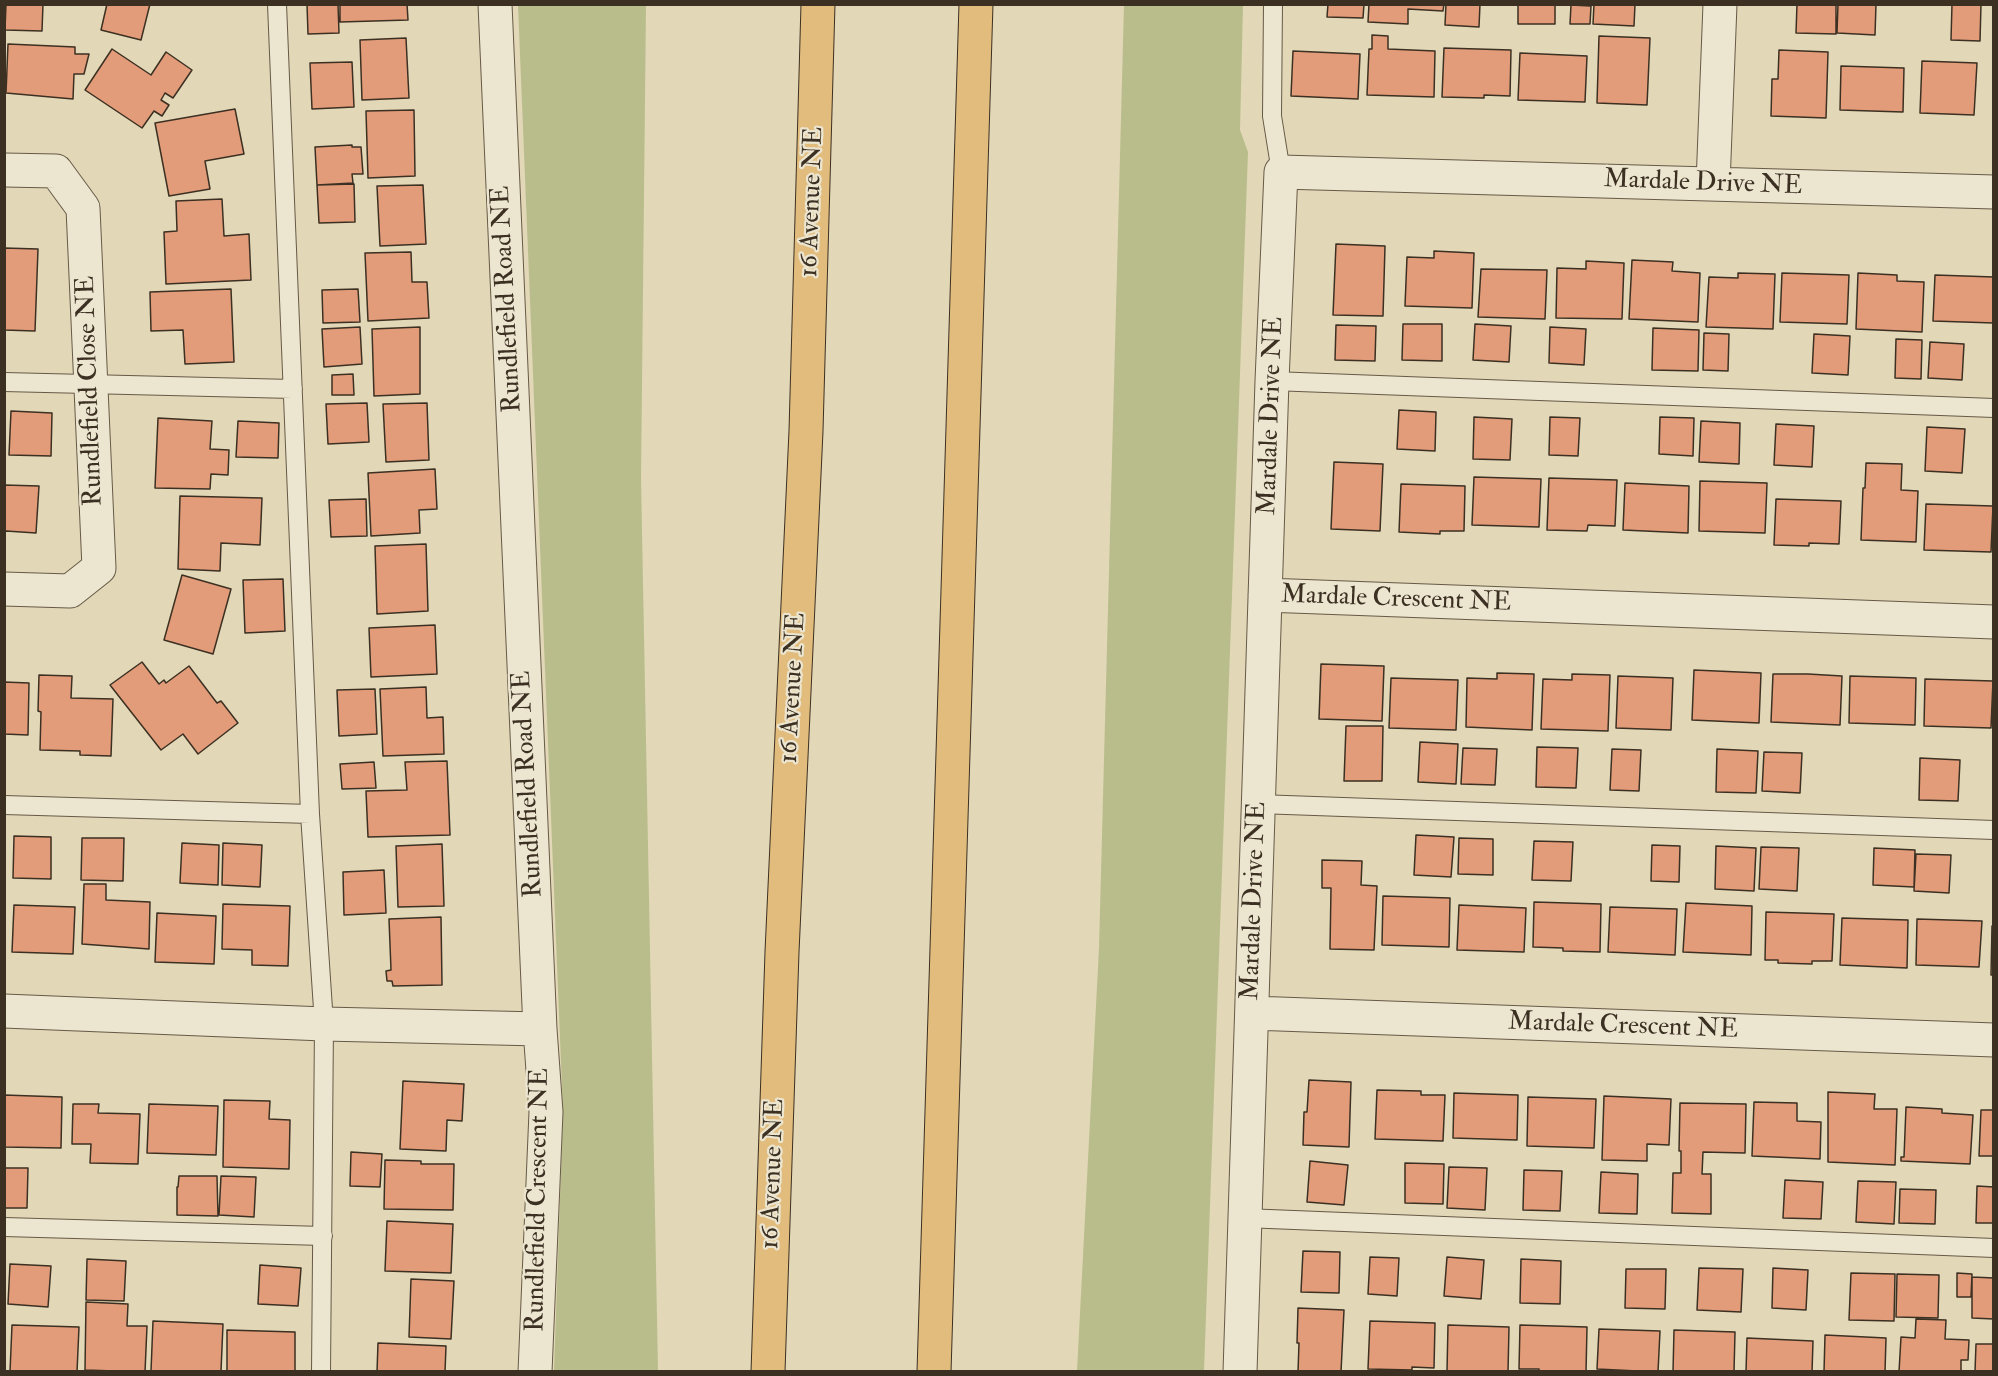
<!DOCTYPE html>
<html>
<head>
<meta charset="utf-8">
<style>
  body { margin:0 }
  #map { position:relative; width:1998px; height:1376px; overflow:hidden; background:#e2d7b7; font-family:"IM FELL Double Pica",serif }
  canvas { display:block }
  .frame { position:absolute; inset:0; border:6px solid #3c3022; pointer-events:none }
</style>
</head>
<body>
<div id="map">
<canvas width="1998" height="1376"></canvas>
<div class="frame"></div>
</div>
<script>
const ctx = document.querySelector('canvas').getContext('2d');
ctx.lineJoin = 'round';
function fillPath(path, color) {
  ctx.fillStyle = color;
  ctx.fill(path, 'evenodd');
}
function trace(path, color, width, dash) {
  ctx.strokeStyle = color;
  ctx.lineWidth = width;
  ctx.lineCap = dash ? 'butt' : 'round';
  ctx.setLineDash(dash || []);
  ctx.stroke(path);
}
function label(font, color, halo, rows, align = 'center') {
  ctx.font = font + ' "IM FELL Double Pica",serif';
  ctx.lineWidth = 4.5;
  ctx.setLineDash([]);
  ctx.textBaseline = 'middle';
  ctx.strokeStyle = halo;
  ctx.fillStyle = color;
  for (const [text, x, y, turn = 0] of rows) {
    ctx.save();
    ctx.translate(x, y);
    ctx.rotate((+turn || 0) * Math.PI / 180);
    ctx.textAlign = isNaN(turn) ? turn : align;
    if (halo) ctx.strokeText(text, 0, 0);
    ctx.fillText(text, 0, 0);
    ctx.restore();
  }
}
const green = new Path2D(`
  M518,5h128l-5,473 17,893h-104l9,-259z
  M1124,5h119l-3,125 8,22 -44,1219h-127l22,-423z`);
const building = new Path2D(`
  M6,4h37l-1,27 -37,-1z
  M107,4h43l-9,36 -40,-10z
  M307,4h31l1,29 -31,1z
  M340,4h67l1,16 -68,2z
  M1328,4h36l-1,14 -36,-1z
  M1369,4h75l-1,7 -35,-2v15l-40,-2z
  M1446,4h34l-1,23 -34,-2z
  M1518,4h37v20h-37z
  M1594,4h41l-1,22 -41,-2z
  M1797,4h39v30l-40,-1z
  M1838,4h38l-1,31 -38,-2z
  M1952,4h29l-1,37 -29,-1z
  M1571,5l20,1 -1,18h-20z
  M1372,35l16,1v13l47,2 -1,46 -67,-2 2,-46h3z
  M1599,36l51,2 -3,67 -50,-2z
  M406,38l3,60 -47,2 -2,-60z
  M8,44l67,3v7h14l-5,20h-10l-1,25 -67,-6z
  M1444,48l67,2 -1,46 -26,-1v3l-42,-1z
  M112,49l39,26 15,-23 26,18 -19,28 -8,-5 -4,7 8,5 -7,11 -8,-5 -12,17 -57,-38z
  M1779,50l49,2 -2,66 -55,-2 1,-37h6z
  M1293,51l67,3 -2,45 -67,-3z
  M1520,53l67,3 -2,46 -67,-2z
  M1922,61l55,2 -3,52 -54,-2z
  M352,62l2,45 -42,2 -2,-46z
  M1841,66l63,2 -1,44 -63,-2z
  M235,109l9,45 -39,7 5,28 -41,7 -14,-73z
  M414,110l1,66 -47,2 -2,-67z
  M352,145v2h9l2,27h-11l1,9 -36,2 -2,-38z
  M354,184l1,38 -36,1 -2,-38z
  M423,185l3,59 -46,2 -3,-60z
  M222,199l2,37 25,-2 2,46 -85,4 -2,-52 13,-1 -1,-30z
  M1336,244l49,2 -2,70 -50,-1z
  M4,248l34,1 -3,82 -31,-1z
  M1434,251l40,2 -2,55 -67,-2 2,-49 27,1z
  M411,252l1,30h15l2,36 -61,3 -3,-68z
  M1632,260l41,2 -1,9 28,2 -2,49 -69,-3z
  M1586,261l38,2 -2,56 -66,-1 1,-50 29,1z
  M1481,269l66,1 -2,49 -67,-2z
  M1738,273l37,1 -2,55 -67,-2 3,-50 29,1z
  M1782,273l67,2 -2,49 -67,-2z
  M1858,273l39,2v6l27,1 -2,50 -66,-3z
  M1935,275l59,2v46l-61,-2z
  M231,289l3,73 -49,2 -2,-34 -32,1 -1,-39z
  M358,289l2,33 -37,1 -1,-33z
  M1403,324h39v37l-40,-1z
  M1475,324l36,2 -2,36 -36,-2z
  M1336,325l40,1 -1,35 -40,-1z
  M360,327l2,37 -38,3 -2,-38z
  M420,327v67l-46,2 -2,-67z
  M1550,327l36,2 -2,36 -35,-2z
  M1653,328l46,2 -1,41 -46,-1z
  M1704,333l25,1 -1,37 -25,-1z
  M1814,334l36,2 -2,39 -36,-2z
  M1896,339l26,1 -1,39 -26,-1z
  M1930,342l34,2 -2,36 -34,-2z
  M353,374l1,21h-22v-20z
  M367,403l2,39 -41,2 -2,-40z
  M427,403l2,57 -43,2 -3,-58z
  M1399,410l37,2 -1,39 -38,-2z
  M11,411l41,2 -1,43 -42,-1z
  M1474,417l38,2 -2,41 -37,-1z
  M1550,417l30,1 -2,38 -29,-1z
  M1660,417l34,1 -1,38 -34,-2z
  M158,418l54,3 -2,28 19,1 -1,25 -17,-1 -1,15 -55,-1z
  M238,421l41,2 -1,35 -42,-1z
  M1701,421l39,2 -1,41 -40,-2z
  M1776,424l38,2 -2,41 -38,-2z
  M1927,427l38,2 -3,44 -37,-2z
  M1334,462l49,2 -3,67 -49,-2z
  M1866,463l36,1 -1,26 17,1 -2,51 -55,-2 2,-52h2z
  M435,469l2,40 -18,1 1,23 -49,3 -3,-63z
  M1474,477l67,2 -2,48 -67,-2z
  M1549,478l68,2 -2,46 -27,-1 -1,6 -40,-1z
  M1700,481l67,2 -2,50 -66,-2z
  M1625,483l64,3 -1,47 -65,-3z
  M1401,484l64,2 -1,45h-24v3l-41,-2z
  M4,485l35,1 -3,47 -30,-2 -2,2z
  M180,496l82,2 -2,47 -39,-2 -1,28 -42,-2z
  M366,499l1,37 -36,1 -2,-37z
  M1776,499l65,2 -2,43 -30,-1v3l-35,-1z
  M1926,504l67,2 -2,46 -67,-2z
  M426,544l2,67 -51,3 -2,-68z
  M182,575l49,14 -18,65 -49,-14z
  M283,579l2,52 -40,2 -2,-53z
  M435,625l2,49 -66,3 -2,-49z
  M142,662l17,22 5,-4 2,3 23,-17 28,37 4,-2 17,22 -40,31 -15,-20 -22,16 -51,-65z
  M1321,664l63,2 -2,55 -63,-2z
  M1694,670l67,3 -2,50 -67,-3z
  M1497,673l37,1 -2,56 -66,-3 1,-49 30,1z
  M1572,674l38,1 -2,56 -67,-2 2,-50 29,1z
  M1773,674h35l34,2 -2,49 -69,-3z
  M39,675l33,1 -1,22 42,1 -2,57 -31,-1v-4l-40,-1 1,-38 -3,-1z
  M1618,676l55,2 -2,52 -55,-2z
  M1850,676l66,2 -1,47 -66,-2z
  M1391,678l67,2 -2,50 -67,-2z
  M1925,679l68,2 -2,47 -67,-2z
  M4,682l25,1 -1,52 -24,-1z
  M426,687l1,31 16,-1 1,37 -61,2 -3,-67z
  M375,689l2,45 -38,2 -2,-46z
  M1346,726h37l-1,55h-38z
  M1420,742l38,2 -2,40 -38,-2z
  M1537,747l41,1 -2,40 -40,-1z
  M1463,748l34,1 -2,36 -34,-1z
  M1612,749l29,1 -2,41 -29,-1z
  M1717,749l41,2 -2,42 -40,-1z
  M1764,752l38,1 -2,40 -38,-2z
  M1920,758l40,2 -2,41 -39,-1z
  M447,761l3,74 -82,2 -2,-46 41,-1 -2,-28z
  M374,762l2,26 -34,1 -2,-25z
  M1416,835l38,2 -3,40 -37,-2z
  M14,836l37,1v42l-38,-1z
  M82,838h42l-1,43 -42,-1z
  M1459,838l34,1v36l-35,-1z
  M1534,841l39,1 -2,39 -39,-1z
  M182,843l37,2 -1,40 -38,-2z
  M223,843l39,2 -2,42 -38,-2z
  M442,844l2,62 -46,1 -2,-61z
  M1652,845l28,1 -1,36 -28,-1z
  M1716,846l40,2 -2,43 -39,-2z
  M1761,847l38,1 -2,43 -38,-2z
  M1874,848l41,2 -1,37 -41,-2z
  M1916,854l35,1 -2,38 -35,-2z
  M1322,860l40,1 -1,24 16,1 -3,64 -44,-1 1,-61h-9z
  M384,870l2,43 -42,2 -1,-43z
  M84,884h22v16l44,2 -1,47 -67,-5z
  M1383,896l67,2 -1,49 -67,-2z
  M1534,902l67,2 -1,48 -37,-1v-3l-30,-1z
  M1686,903l66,3 -1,49 -68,-3z
  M223,904l67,2 -2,60 -36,-1v-15l-30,-1z
  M14,905l61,2 -2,47 -61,-2z
  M1459,905l67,3 -2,44 -67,-2z
  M1610,907l67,2 -2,46 -67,-3z
  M1766,912l68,2 -2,47h-20v3l-34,-1v-3h-13z
  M157,913l59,3 -2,48 -59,-2z
  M441,917l1,68 -49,1 -1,-5h-5l-1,-10 5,-1 -2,-51z
  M1842,918l66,2 -1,48 -67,-3z
  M1917,919l65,2 -3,46 -63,-2z
  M1992,926h2v49h-3z
  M1309,1080l42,2 -2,65 -46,-2 1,-33h3z
  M403,1081l61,3 -2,37 -15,-1 -1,31 -46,-2z
  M1377,1090l44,1v4h24l-2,46 -68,-2z
  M1828,1092l47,2 -1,15h23l-2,56 -67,-3z
  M1454,1093l64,2 -1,45 -64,-2z
  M4,1095l58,2 -1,51 -57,-1z
  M1604,1096l67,3 -2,46 -22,-1v17l-45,-1z
  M1528,1097l68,2 -2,49 -67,-2z
  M224,1100l46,1 -1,18 21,1 -1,49 -66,-2z
  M1754,1102l43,1v18l24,1 -1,37 -68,-3z
  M1680,1103l66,1 -1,49 -42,-1 -1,22h9v40l-39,-1 1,-40h8v-22h-2z
  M73,1104h26l-1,9 42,1 -2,50 -48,-1 1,-19h-19z
  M149,1104l69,2 -2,49 -69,-2z
  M1906,1107l36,2v4l31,2 -3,49 -69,-3v-4h3z
  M1981,1110h13v46h-15z
  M351,1152l31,2 -2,33 -30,-1z
  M385,1160l36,1v3h33l-1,46 -69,-1z
  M1310,1161l38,4 -4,40 -37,-3z
  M1405,1163l39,1 -1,40 -38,-1z
  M1449,1167l38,1 -2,42 -38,-2z
  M4,1168h24l-1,40h-23z
  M1524,1170l38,1 -2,40 -37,-1z
  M1601,1172l37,2 -1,40 -38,-1z
  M179,1176h38l1,40 -41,-1v-28h1z
  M221,1176l35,1 -2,40 -35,-2z
  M1785,1180l38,2 -2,37 -38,-1z
  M1858,1181l38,1 -2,42 -38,-2z
  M1977,1186l17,1v36h-18z
  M1900,1189l36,1 -1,34 -36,-1z
  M387,1221l66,3 -2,49 -66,-2z
  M1303,1251l37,1 -1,41 -38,-1z
  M1370,1257l29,1 -2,38 -29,-2z
  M1447,1257l37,3 -3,39 -37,-3z
  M87,1259l39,2 -2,40 -38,-1z
  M1521,1259l40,2 -1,43 -40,-1z
  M10,1264l41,2 -3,41 -40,-3z
  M260,1265l41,3 -3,38 -40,-2z
  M1699,1268l44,1 -2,43 -44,-2z
  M1773,1268l35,2 -2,40 -34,-2z
  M1626,1269h40l-1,40 -40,-1z
  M1851,1273l44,1 -1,47 -45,-1z
  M1957,1273l15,1 -1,23h-14z
  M1897,1274l42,1 -1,43 -42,-1z
  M1972,1277l22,1v41l-22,-1z
  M411,1279l43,2 -3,58 -42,-2z
  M86,1302l42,2 -1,22h20l-2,46 -60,-2z
  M1298,1308l46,2 -3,62h-43l1,-29h-2z
  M1916,1319l30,1 -1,19 24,1 -1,20h-7v12h-62l2,-35 14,1z
  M153,1321l70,3 -2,47h-70z
  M1370,1321l65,2 -1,45 -22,-1v3l-44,-1z
  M12,1325l67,2 -2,45h-67z
  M1448,1325l61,2 -1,45 -61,-1z
  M1520,1325l67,2 -1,45h-47v-3h-20z
  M1599,1329l61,2 -2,41 -61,-3z
  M227,1330l68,2v40h-68z
  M1674,1330l61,2 -1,40h-61z
  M1825,1335l61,3 -1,34h-61z
  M1747,1338l66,3 -1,31h-66z
  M378,1343l68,3 -1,26h-68z
  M1976,1344h18v28h-19z`);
const service = new Path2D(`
  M277,4l33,810 14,210 -3,348
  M1273,4l-1,112 9,56
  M1272,381l722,27
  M4,382l289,7
  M1258,804l736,26
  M4,805l306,9
  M1244,1218l750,30
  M4,1227l319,9`);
const minor = new Path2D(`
  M4,170l52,1 27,37 16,360 -29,23 -66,-2
  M1713,184l7,-180
  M1265,595l729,27
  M4,1011l320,13 216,5 -45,-1025
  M1252,1013l742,27
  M535,1372l11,-260 -6,-83
  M1240,1372l32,-991 9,-209 713,20`);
const motorway = new Path2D(`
  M768,1372l14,-420 24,-521 12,-427
  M934,1372l42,-1368`);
const streetNames = [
  ["Mardale Drive NE",1703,184,2],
  ["16 Avenue NE",813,202,-88],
  ["Rundlefield Road NE",508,299,-93],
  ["Rundlefield Close NE",91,391,-92],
  ["Mardale Drive NE",1272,416,-88],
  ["Mardale Crescent NE",1396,600,2],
  ["16 Avenue NE",794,688,-87],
  ["Rundlefield Road NE",529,784,-93],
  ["Mardale Drive NE",1255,901,-88],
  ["Mardale Crescent NE",1623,1027,2],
  ["16 Avenue NE",774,1174,-88],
  ["Rundlefield Crescent NE",539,1200,-89]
];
fillPath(green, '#b8bd8b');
fillPath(building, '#e29c7a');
trace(building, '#3c3022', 1.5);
trace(service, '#665a47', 20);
trace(minor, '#665a47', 35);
trace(motorway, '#3c3022', 35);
trace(service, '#ece5d0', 18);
trace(minor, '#ece5d0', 33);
trace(motorway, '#e1bc7c', 33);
label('26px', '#3c3022', '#ece5d0', streetNames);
</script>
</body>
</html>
